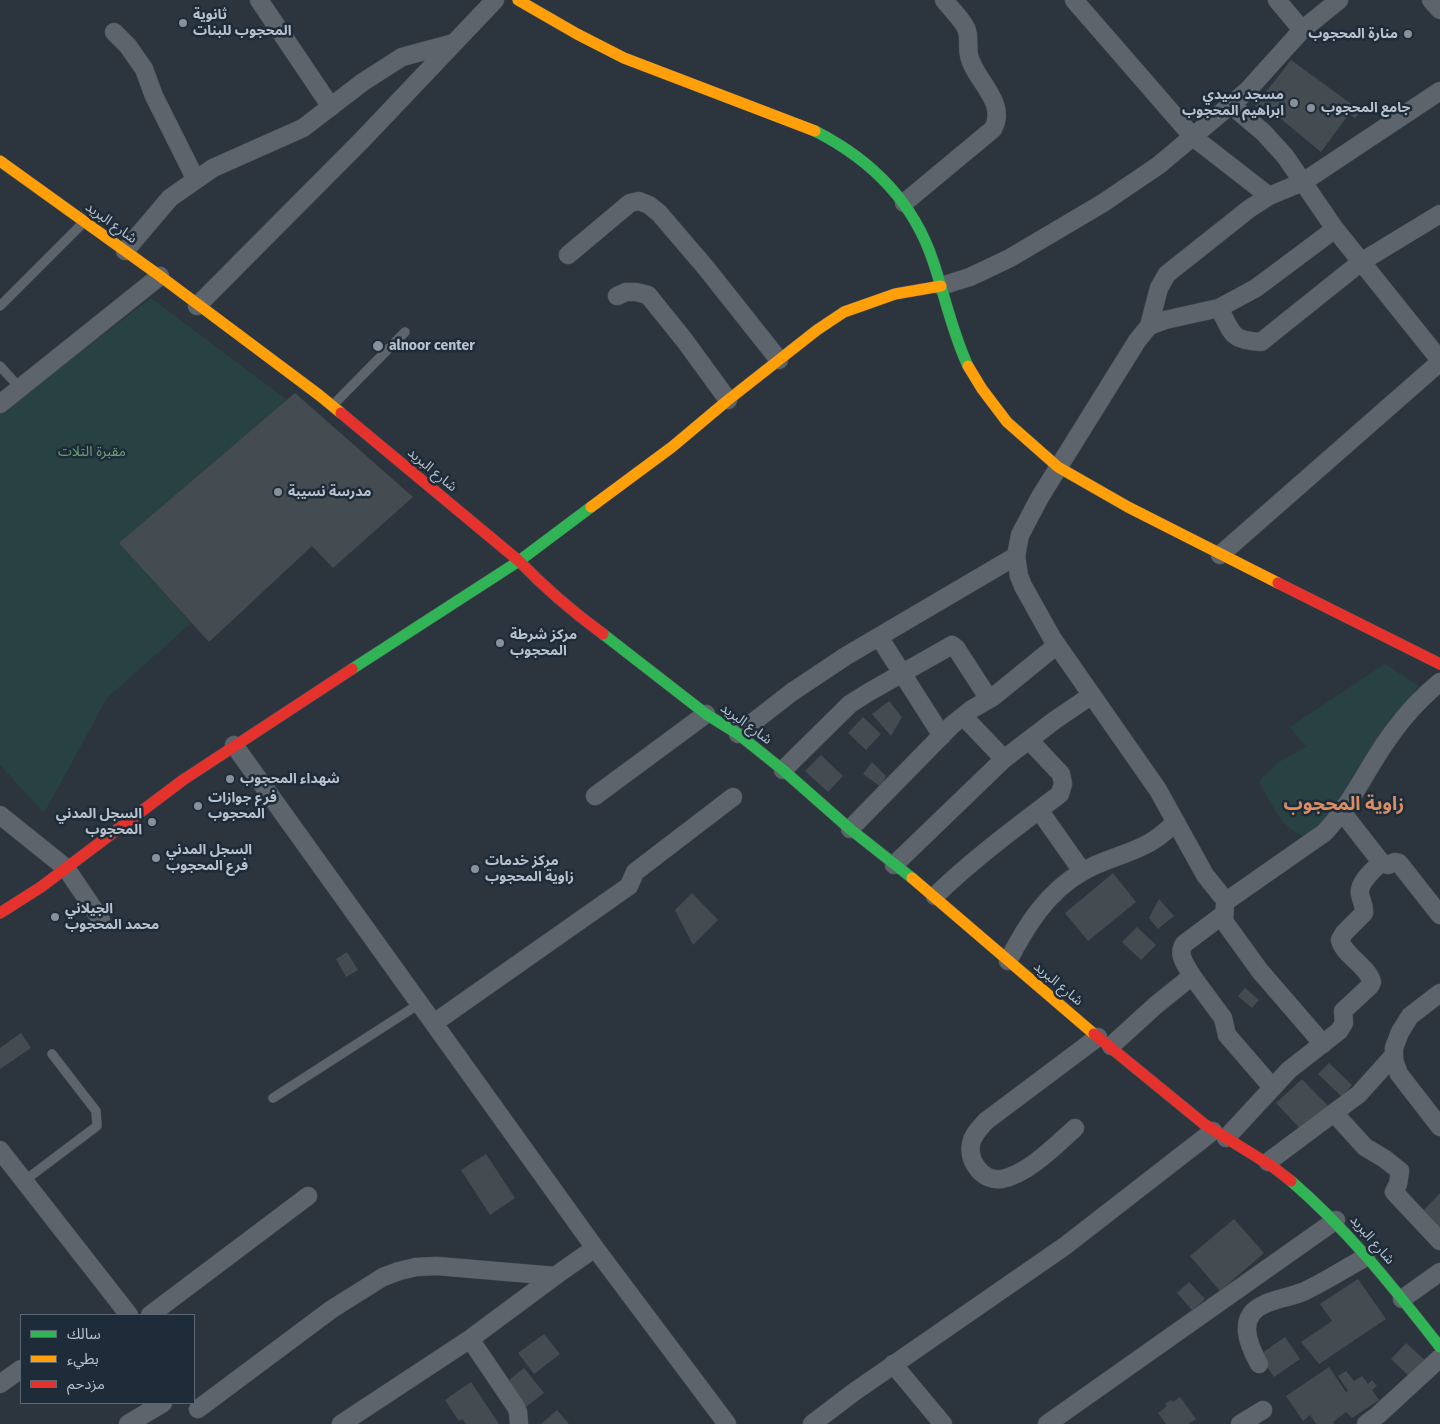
<!DOCTYPE html>
<html>
<head>
<meta charset="utf-8">
<style>
  body { margin:0 }
  #map { position:relative; width:1440px; height:1424px; overflow:hidden; background:#2c353d; font-family:"Fira Sans","Noto Sans Arabic",sans-serif }
  canvas { display:block }
  .legend { position:absolute; left:20px; top:1314px; width:175px; height:90px; box-sizing:border-box; background:#1e2c39; border:1px solid #5b6874; margin:0; padding:6px 9px; list-style:none; font-size:15px; color:#b7c2cd }
  .legend li { display:flex; align-items:center; gap:10px; height:25px }
  .legend b { width:25px; border:1px solid #5b6874 }
</style>
</head>
<body>
<div id="map">
<canvas width="1440" height="1424"></canvas>
<ul class="legend">
<li><b style="height:6px;background:#30b455"></b>سالك</li>
<li><b style="height:6px;background:#ff9f0a"></b>بطيء</li>
<li><b style="height:6px;background:#e5322d"></b>مزدحم</li>
</ul>
</div>
<script>
const ctx = document.querySelector('canvas').getContext('2d');
ctx.lineJoin = 'round';
function fillPath(path, color) {
  ctx.fillStyle = color;
  ctx.fill(path, 'evenodd');
}
function trace(path, color, width, dash) {
  ctx.strokeStyle = color;
  ctx.lineWidth = width;
  ctx.lineCap = dash ? 'butt' : 'round';
  ctx.setLineDash(dash || []);
  ctx.stroke(path);
}
function label(font, color, halo, rows, align = 'center') {
  ctx.font = font + ' "Fira Sans","Noto Sans Arabic",sans-serif';
  ctx.lineWidth = 5;
  ctx.setLineDash([]);
  ctx.textBaseline = 'middle';
  ctx.strokeStyle = halo;
  ctx.fillStyle = color;
  for (const [text, x, y, turn = 0] of rows) {
    ctx.save();
    ctx.translate(x, y);
    ctx.rotate((+turn || 0) * Math.PI / 180);
    ctx.textAlign = isNaN(turn) ? turn : align;
    if (halo) ctx.strokeText(text, 0, 0);
    ctx.fillText(text, 0, 0);
    ctx.restore();
  }
}
const green = new Path2D(`
  M151,298l136,102 -168,143 72,80 -84,75 -63,115 -44,-48v-352z
  M1385,664l34,22 -51,66 -24,53 -36,32c-26,-5 -37,-35 -49,-55l18,-19 29,-16 -16,-20z`);
const building = new Path2D(`
  M1291,60l70,51 -6,7 -6,-4 -28,38 -57,-47 -4,5 -5,-4z
  M295,393l118,104 -80,71 -21,-22 -103,96 -90,-99z
  M889,701l13,16 -11,19 -19,-22z
  M863,717l18,17 -15,16 -18,-17z
  M821,755l22,21 -15,16 -23,-21z
  M872,762l14,14 -5,11 -18,-13z
  M1113,873l23,29 -48,39 -23,-28z
  M692,893l26,27 -25,25 -18,-35z
  M1159,899l15,17 -16,13 -9,-11z
  M1137,927l19,18 -15,15 -19,-18z
  M347,952l11,18 -12,7 -10,-18z
  M1245,988l14,12 -7,8 -14,-12z
  M21,1033l10,15 -31,21v-21z
  M1329,1063l23,22 -10,12 -24,-23z
  M1302,1079l29,30 -26,25 -29,-31z
  M486,1154l29,44 -25,17 -29,-45z
  M1440,1193v37l-18,-18z
  M1234,1219l30,34 -44,38 -30,-35z
  M1358,1279l28,40 -67,45 -18,-22 31,-21 -12,-17z
  M1189,1282l16,17 -13,11 -15,-17z
  M544,1334l16,20 -26,20 -16,-21z
  M1285,1337l15,22 -26,18 -15,-22z
  M1406,1343l22,20 -15,17 -22,-21z
  M1329,1367l17,25 2,-1 -10,-15 8,-5 8,10 8,-5 6,8 4,-4 5,6 -5,4 7,10 -27,18 -6,-6 -13,10 1,2h-18l-6,-9 -7,6 -17,-25z
  M524,1368l20,25 -21,16 -19,-25z
  M471,1382l28,42h-33l-4,-5 -3,2 -14,-21z
  M1180,1397l16,22 -8,5h-22l-8,-11 9,-7 -2,-2 6,-4 2,2z
  M557,1410l12,14h-28z`);
const lane = new Path2D(`
  M0,306l83,-83
  M0,366l20,22
  M334,404l71,-72
  M273,1098l146,-94
  M24,1181l73,-55 -1,-15 -44,-57`);
const street = new Path2D(`
  M259,0l72,107
  M1074,0l119,137 76,59
  M1277,0l25,30
  M1431,0l9,10
  M114,32l14,14 16,23 10,27 42,84
  M904,203l89,-74c15,-27 -19,-49 -24,-74 -2,-9 1,-19 -3,-27 -5,-10 -15,-19 -22,-28
  M1335,229l105,131
  M125,251l45,-53 43,-30 90,-40 60,-46 39,-25 52,-14
  M568,255l62,-52 9,-2 10,4 10,8 47,55 73,92
  M941,286l29,-9 40,-19 93,-55 56,-38 88,-74 55,-61 37,-30
  M617,296l9,-4h10l12,3 37,46 43,59
  M197,306l166,-167 132,-139
  M1219,308c14,26 11,32 42,34l100,-80 79,-48
  M1149,326l10,-38 8,-14 82,-65 20,-13 34,-14 137,-91
  M0,404l160,-128
  M1220,555l220,-193
  M1016,556l3,20 4,10 29,52 106,152 47,85 16,20 7,5 96,-67c29,-30 44,-68 69,-101 13,-18 30,-36 47,-50
  M879,637l63,99
  M963,716l41,43
  M738,734l54,-42 54,-36 170,-100 4,-21 20,-38 97,-156 12,-15 16,-6 54,-12 37,-20 79,-59 -50,-73 -22,-24 -32,-27
  M234,745l361,503 132,176
  M783,770l67,-66 19,-12 83,-47 4,3 33,51
  M595,796l111,-82
  M1039,810l43,61
  M1342,812l39,50 7,3 7,-3 4,1 41,52
  M0,815l66,53 35,52
  M850,829l102,-104 20,-16 21,-12 64,-52
  M894,865l110,-106 51,-39 37,-25
  M935,896c39,-38 83,-70 125,-102l3,-10 -2,-10 -32,-34
  M1225,904l-1,16 2,4 34,47 63,73
  M1008,961c18,-35 39,-69 74,-89 21,-13 46,-17 67,-29 10,-5 18,-13 27,-21
  M1192,976l31,42 4,17 45,52
  M1440,993l-30,23 -10,16 -6,16v12l5,14 41,53
  M434,1023l195,-137 6,-14 4,-3 94,-72
  M1111,1046l45,-41 36,-29c-6,-11 -15,-21 -8,-32l40,-30
  M1334,1113l31,34 20,12 15,12 -2,13 -4,8 46,49
  M1075,1128c-19,17 -47,46 -73,51 -19,3 -34,-17 -31,-35 2,-10 9,-16 15,-23l112,-84
  M1226,1138l63,-68 50,-39 5,-8 -1,-12 27,-25 2,-4c-5,-17 -27,-25 -32,-42l4,-7 20,-20c1,-7 -3,-12 -4,-19 -2,-12 14,-24 21,-32
  M0,1150l129,165
  M1268,1162l91,-68 35,-39
  M1402,1299l38,-27
  M150,1315l158,-119
  M470,1339l46,68 2,5 1,12
  M893,1364l50,60
  M1259,1364c-11,-20 -23,-48 6,-60 13,-6 27,-7 40,-13 21,-10 41,-23 61,-34
  M0,1384l21,-15
  M198,1409l134,-100 51,-32 16,-6 17,-4 21,-1 118,10
  M128,1424l35,-21
  M341,1424l129,-85 85,-63 40,-28
  M812,1424l42,-32 211,-146 148,-115
  M1047,1424l289,-204
  M1240,1424l23,-14
  M1366,1424l12,-9 62,-57`);
const fast = new Path2D(`
  M815,131c55,28 98,70 118,130 12,35 19,71 35,105
  M603,634l103,80 32,20 45,36 67,59 62,49
  M352,669l167,-108 72,-54
  M1291,1181c57,49 103,107 149,166`);
const slow = new Path2D(`
  M518,0l59,34 47,24 191,73
  M0,161l160,115 159,119 22,18
  M968,366l14,23 25,33 51,45 70,40 150,76
  M591,507l81,-60 56,-47 89,-70 27,-18 51,-18 46,-8
  M912,878l182,156`);
const jam = new Path2D(`
  M341,413l178,148c26,27 54,51 84,73
  M1278,583l162,81
  M0,913l41,-26 142,-107 169,-111
  M1094,1034l110,90 69,43 18,14`);
const markers = [
  [183,23,5,"#86919b"],
  [1408,34,5,"#86919b"],
  [1294,103,5,"#86919b"],
  [1311,108,5,"#86919b"],
  [378,346,6,"#86919b"],
  [278,492,5,"#86919b"],
  [500,643,5,"#86919b"],
  [230,779,5,"#86919b"],
  [198,806,5,"#86919b"],
  [152,822,5,"#86919b"],
  [156,858,5,"#86919b"],
  [475,869,5,"#86919b"],
  [55,917,5,"#86919b"]
];
const poiNames = [
  ["ثانوية",193,15],
  ["المحجوب للبنات",193,31],
  ["منارة المحجوب",1398,34,"right"],
  ["مسجد سيدي",1284,95,"right"],
  ["ابراهيم المحجوب",1284,111,"right"],
  ["جامع المحجوب",1321,108],
  ["alnoor center",389,346],
  ["مدرسة نسيبة",288,492],
  ["مركز شرطة",510,635],
  ["المحجوب",510,651],
  ["شهداء المحجوب",240,779],
  ["فرع جوازات",208,798],
  ["المحجوب",208,814],
  ["السجل المدني",142,814,"right"],
  ["المحجوب",142,830,"right"],
  ["السجل المدني",166,850],
  ["فرع المحجوب",166,866],
  ["مركز خدمات",485,861],
  ["زاوية المحجوب",485,877],
  ["الجيلاني",65,909],
  ["محمد المحجوب",65,925]
];
const streetNames = [
  ["شارع البريد",111,223,36],
  ["شارع البريد",432,470,40],
  ["شارع البريد",746,724,36],
  ["شارع البريد",1058,984,40],
  ["شارع البريد",1372,1240,49]
];
const parkNames = [
  ["مقبرة التلات",92,452]
];
const districtNames = [
  ["زاوية المحجوب",1344,805]
];
fillPath(green, '#284244');
fillPath(building, '#444c52');
trace(lane, '#4b5157', 10);
trace(street, '#4b5157', 19);
trace(fast, '#4b5157', 12);
trace(slow, '#4b5157', 12);
trace(jam, '#4b5157', 12);
trace(lane, '#5d646b', 9);
trace(street, '#5d646b', 18);
trace(fast, '#30b455', 11);
trace(slow, '#ff9f0a', 11);
trace(jam, '#e5322d', 11);
for (const [x, y, r, color] of markers) {
  const dot = new Path2D();
  dot.arc(x, y, r, 0, 2 * Math.PI);
  ctx.fillStyle = color;
  ctx.fill(dot);
  trace(dot, '#1e2c39', 2);
}
label('bold 14px', '#b7c2cd', '#1e2c39', poiNames, 'left');
label('14px', '#b7c2cd', '#1e2c39', streetNames);
label('14px', '#6d9f75', '#1e2c39', parkNames);
label('bold 19px', '#dc8e63', '#1e2c39', districtNames);
</script>
</body>
</html>
